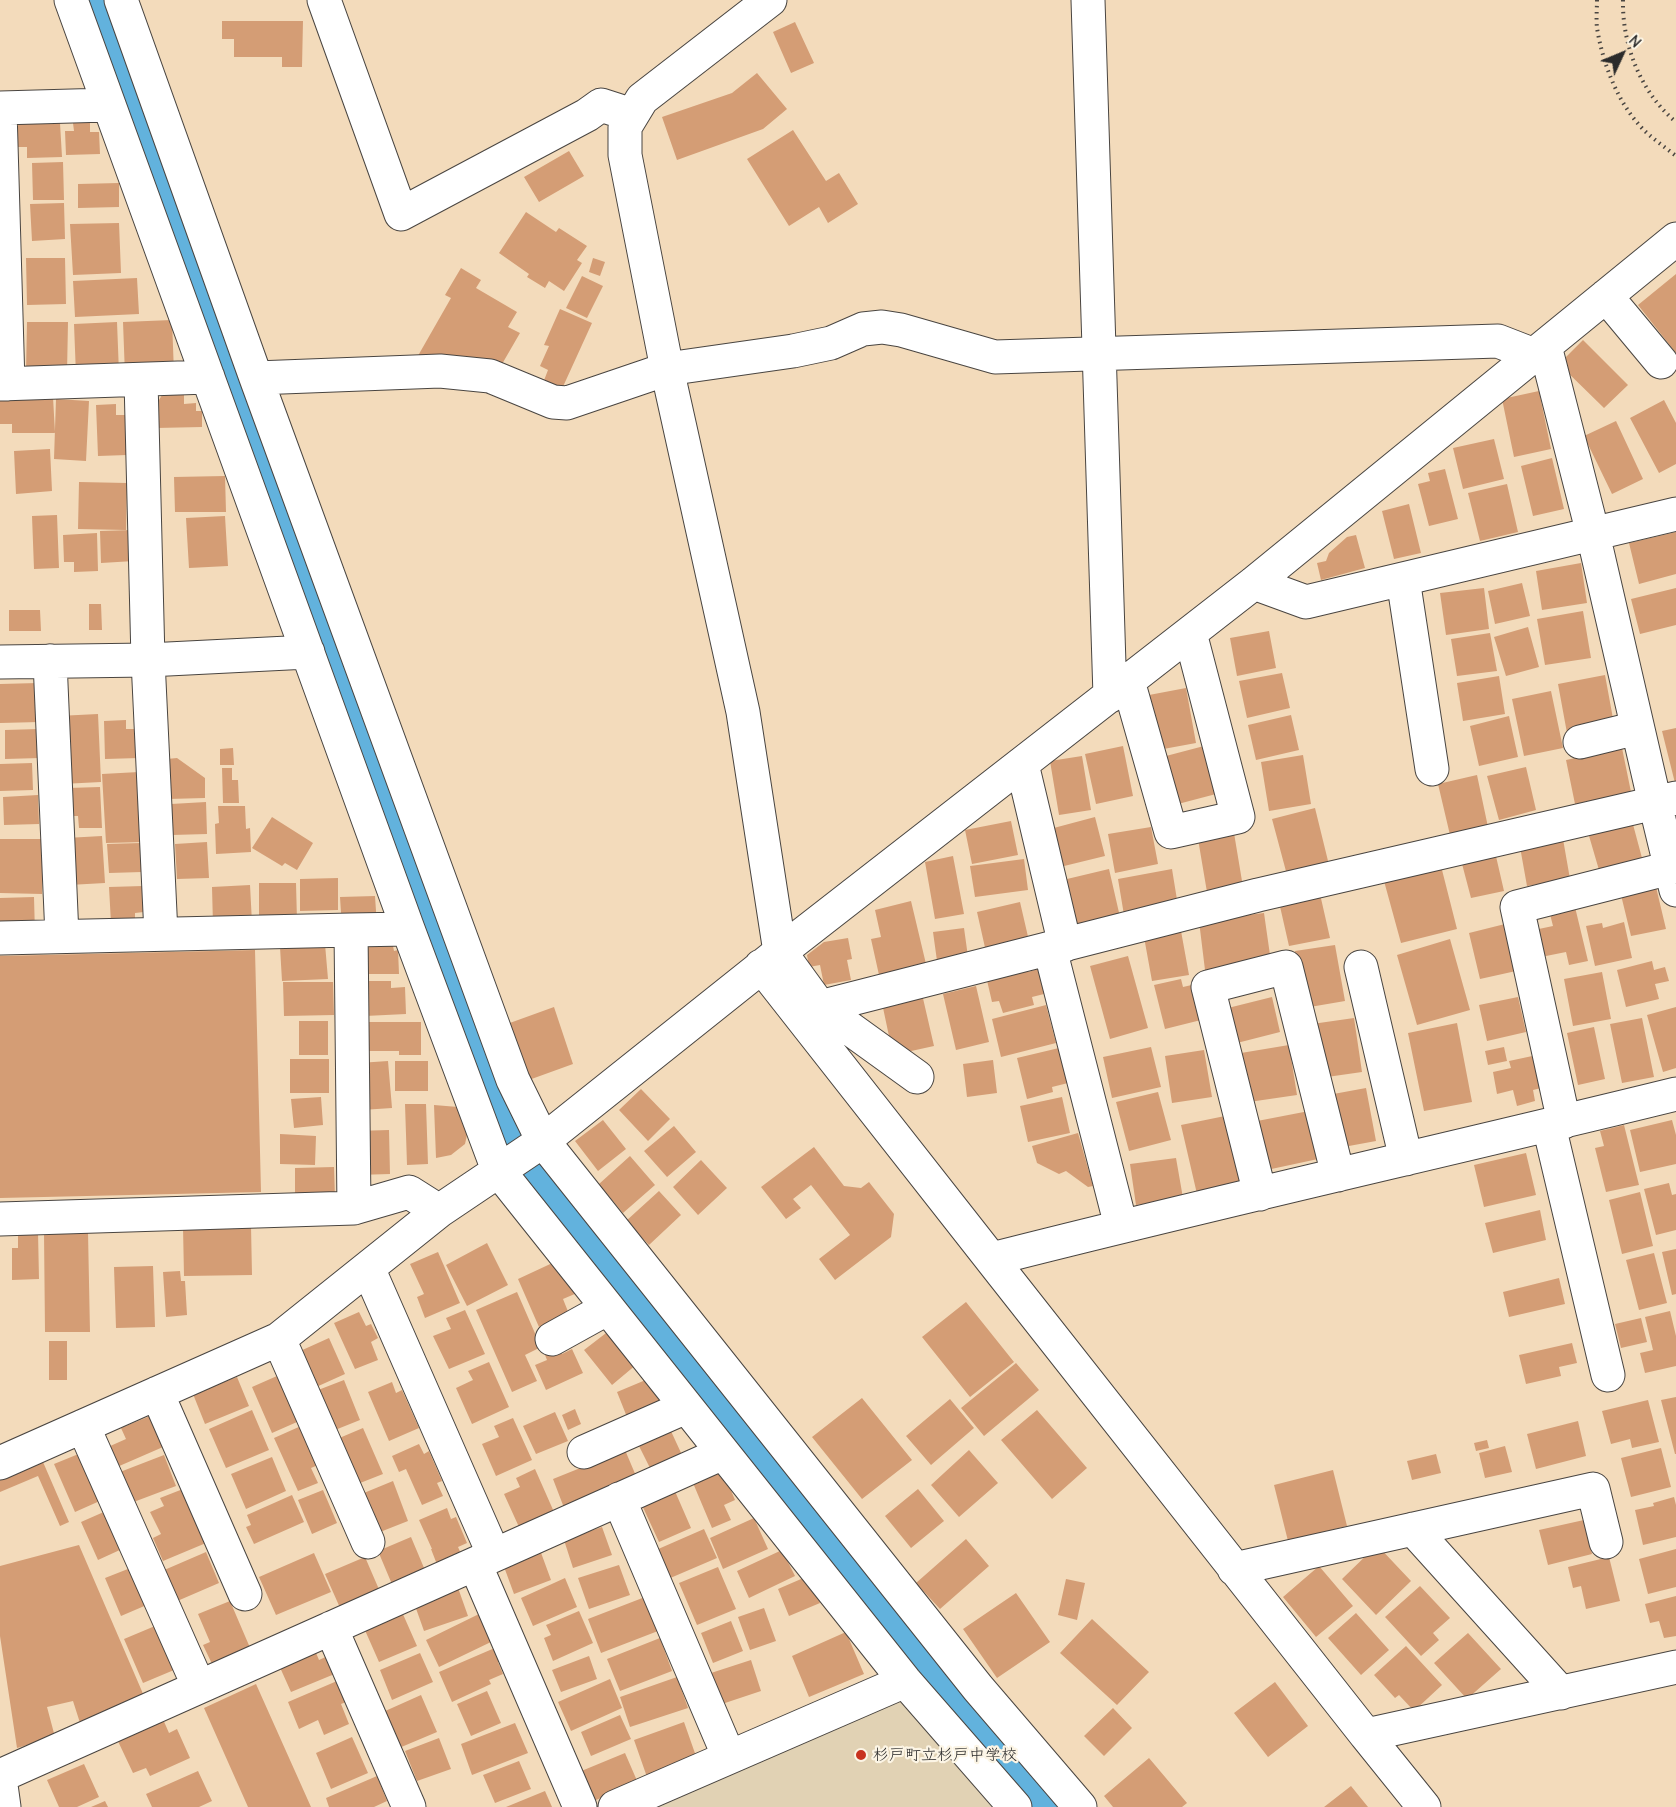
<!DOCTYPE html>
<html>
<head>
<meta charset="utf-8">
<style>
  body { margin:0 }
  #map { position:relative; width:1676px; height:1807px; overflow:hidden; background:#f3dbbb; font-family:"Comic Neue",sans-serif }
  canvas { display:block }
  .north { position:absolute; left:1592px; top:24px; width:60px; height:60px; -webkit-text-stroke:4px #fcf5e5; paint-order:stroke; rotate:46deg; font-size:16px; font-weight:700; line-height:24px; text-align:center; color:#2b2b2b }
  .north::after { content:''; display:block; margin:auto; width:21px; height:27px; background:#2b2b2b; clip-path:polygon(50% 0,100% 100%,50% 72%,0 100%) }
</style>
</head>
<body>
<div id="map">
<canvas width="1676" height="1807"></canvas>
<div class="north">N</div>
</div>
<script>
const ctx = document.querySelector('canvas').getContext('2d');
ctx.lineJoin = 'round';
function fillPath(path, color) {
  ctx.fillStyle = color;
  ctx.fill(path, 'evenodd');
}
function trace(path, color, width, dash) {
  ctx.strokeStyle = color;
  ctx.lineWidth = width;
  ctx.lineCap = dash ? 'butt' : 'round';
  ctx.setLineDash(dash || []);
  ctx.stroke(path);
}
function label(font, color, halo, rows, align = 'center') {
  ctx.font = font + ' "Comic Neue","Klee One",sans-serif';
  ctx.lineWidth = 4.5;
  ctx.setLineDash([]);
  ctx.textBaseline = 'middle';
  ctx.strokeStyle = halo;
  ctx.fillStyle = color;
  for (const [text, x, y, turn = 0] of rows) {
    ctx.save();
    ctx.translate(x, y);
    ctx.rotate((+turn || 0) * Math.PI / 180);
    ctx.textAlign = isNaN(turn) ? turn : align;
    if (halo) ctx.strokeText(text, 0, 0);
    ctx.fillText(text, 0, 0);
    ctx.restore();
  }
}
const built = new Path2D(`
  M903,1702l95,105h-348l240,-104z`);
const river = new Path2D(`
  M98,0l404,1120 449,577 97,110`);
const building = new Path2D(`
  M222,21h81l-1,46h-20v-10h-48v-18h-12z
  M795,22l19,41 -23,10 -18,-41z
  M757,73l30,36 -24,20 -86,31 -15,-43 70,-24z
  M90,122v10h9l1,22 -34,1 -1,-24h9l-1,-8z
  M60,123l2,34 -35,1v-11h-10l-1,-21 3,-2z
  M793,130l33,51 13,-8 19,31 -30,19 -9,-16 -30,19 -42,-67z
  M569,151l15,25 -45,26 -15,-25z
  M63,162l1,38h-31l-1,-37z
  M119,183v24l-41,1v-24z
  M64,203l1,36 -33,2 -2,-37z
  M526,212l30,20 3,-4 28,18 -10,14 5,3 -18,28 -15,-10 -4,7 -18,-11 2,-3 -30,-21z
  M119,223l2,50 -48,2 -3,-51z
  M26,258h39l1,46 -39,1z
  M593,258l12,4 -5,14 -11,-4z
  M461,268l20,12 -5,8 41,24 -9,15 12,6 -22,38 -83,-10 36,-63 -6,-3z
  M1676,274v79l-38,-48z
  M582,276l21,10 -16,32 -21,-10z
  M137,278l2,36 -64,3 -2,-36z
  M560,309l32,14 -31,68 -18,-8 5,-13 -8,-4 9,-20 -5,-1z
  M172,320l2,53 -49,2 -2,-53z
  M27,322h41l-1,51 -41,-1z
  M117,322l2,51 -43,2 -2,-51z
  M1583,340l45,45 -24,23 -45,-44z
  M1539,391l12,58 -37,8 -12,-58z
  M184,394v10l12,-1v8h6v16l-46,1v-23l6,-10z
  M53,397l2,36h-43v-9h-12v-26z
  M56,399l33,2 -3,60 -32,-2z
  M1664,400l12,23v41l-17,9 -29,-55z
  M116,404v11h10l1,40 -29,1 -2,-51z
  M1616,421l27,58 -31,15 -28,-58z
  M1494,439l10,40 -41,10 -10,-41z
  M50,449l2,42 -36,3 -2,-43z
  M1552,458l12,51 -31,7 -12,-50z
  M1445,469l13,50 -29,7 -11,-42 12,-3 -2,-8z
  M225,476l1,36h-51l-1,-35z
  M79,482l48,1 -1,47 -48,-1z
  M1507,484l11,48 -38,9 -12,-48z
  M1409,504l12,49 -27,6 -12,-48z
  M57,515l2,53 -25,1 -2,-53z
  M225,516l3,50 -39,2 -3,-50z
  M133,530l1,31 -33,2 -1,-32z
  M1676,532v42l-37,10 -10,-41z
  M97,533l1,38 -24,1v-10h-10l-1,-27z
  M1356,535l9,33 -44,12 -4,-17 9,-2 3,-8 18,-16z
  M1581,563l6,40 -45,7 -6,-39z
  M1522,583l8,33 -35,8 -7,-33z
  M1484,588l5,41 -43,6 -6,-42z
  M1676,588v37l-36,9 -9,-35z
  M89,604h12l1,26h-13z
  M9,610h31l1,21h-32z
  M1583,611l8,47 -46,7 -8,-46z
  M1528,627l11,40 -33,9 -12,-39z
  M1269,631l7,37 -39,8 -7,-38z
  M1490,633l7,38 -40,5 -6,-37z
  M1282,673l8,35 -43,10 -8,-37z
  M1605,675l9,49 -47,9 -9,-49z
  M1499,676l6,38 -42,7 -6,-38z
  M38,683l1,39 -39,1v-39z
  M1186,688l10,55 -38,7 -9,-55z
  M1551,691l12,57 -39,8 -12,-57z
  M98,714l3,68 -39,2 -4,-68z
  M1291,715l8,35 -43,10 -8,-35z
  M1509,716l9,41 -39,9 -9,-40z
  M126,720v9h11l2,29 -34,1 -1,-38z
  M1676,728v55h-1l-13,-52z
  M39,729l1,29 -35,1v-29z
  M1123,746l10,50 -37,8 -11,-50z
  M1204,746l12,48 -38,10 -12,-48z
  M233,748l1,17h-14v-16z
  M1622,748l9,44 -56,12 -9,-44z
  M1303,755l8,49 -42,7 -8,-49z
  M1082,756l9,54 -32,5 -9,-54z
  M177,758l28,20v20l-37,1 -1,-40z
  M32,763l1,27 -33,1v-27z
  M1526,767l10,43 -37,10 -12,-44z
  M222,768h10v12h6l1,23h-16z
  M139,772l4,70 -37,1 -4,-69z
  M1477,775l11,52 -38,8 -12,-51z
  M100,787l2,41h-23l-1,-12h-9l-1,-28z
  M38,795l1,29 -35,1 -1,-28z
  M206,802l1,32 -35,1 -1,-31z
  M218,806h27l1,23 4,-1 1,24 -35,2 -1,-30 4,-1z
  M1315,808l14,57 -42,10 -15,-56z
  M272,817l41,26 -16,27 -12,-7 -3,3 -30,-18z
  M1095,817l10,39 -45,11 -10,-38z
  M1631,817l11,41 -43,12 -12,-41z
  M1011,821l7,34 -46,9 -7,-34z
  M1151,827l7,37 -43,9 -7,-39z
  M1234,833l10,60 -36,5 -10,-59z
  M102,836l3,47 -36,2 -3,-47z
  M0,839h42v55l-42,-1z
  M1563,839l7,40 -43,7 -7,-39z
  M207,842l2,36 -32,1 -2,-35z
  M141,843l1,29 -33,1 -2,-29z
  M1495,852l9,39 -33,7 -10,-38z
  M953,856l11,58 -29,5 -10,-57z
  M1024,859l4,31 -53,7 -5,-31z
  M1441,866l16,63 -56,14 -17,-62z
  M1109,869l11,48 -43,10 -10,-48z
  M1172,869l6,37 -54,9 -6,-36z
  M338,878v32l-38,1v-32z
  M259,883h37l1,38h-38z
  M250,885l2,38 -39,2 -1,-38z
  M143,886l1,26 -9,1v9l-24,1 -2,-36z
  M1656,887l10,42 -35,7 -10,-41z
  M1320,894l10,44 -41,8 -10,-44z
  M375,896l2,30 -35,2 -2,-31z
  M34,897l1,37 -35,1v-37z
  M911,901l15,63 -47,11 -8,-36 10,-2 -6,-27z
  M1020,902l9,39 -43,11 -9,-40z
  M1575,907l13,54 -19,4 -3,-13 -25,5 -7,-27 19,-4 -3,-12z
  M1264,913l7,49 -66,8 -6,-49z
  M1624,922l8,36 -37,8 -9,-40 16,-3 1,5z
  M1505,924l11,47 -36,8 -11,-46z
  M964,928l5,36 -31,4 -5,-36z
  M1181,931l8,44 -37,6 -8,-44z
  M848,938l4,21 -5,1 4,20 -27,5 -4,-20 -11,2 -2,-12 17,-13z
  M1450,939l20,71 -53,15 -20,-70z
  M325,944l3,35 -46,2 -2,-34z
  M1335,945l10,56 -41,7 -9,-57z
  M393,946l1,5 4,-1 1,24h-33l-2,-27z
  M255,950l6,242 -261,6v-242z
  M1128,956l20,72 -38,11 -20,-73z
  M1652,961l2,9 11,-3 4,14 -14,3 4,15 -33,8 -9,-37z
  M1026,966l2,6 10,-3 6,25 -12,3 2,8 -31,8 -4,-12 -7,1 -6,-26z
  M1602,972l9,47 -38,7 -9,-47z
  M1181,979l2,8 13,-3 9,35 -40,10 -11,-44z
  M364,981h27v7l14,-1 1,27 -41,2z
  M283,982h50l1,33 -50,1z
  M976,986l13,56 -33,8 -13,-56z
  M922,994l12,52 -41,9 -11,-52z
  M1272,997l8,35 -47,12 -9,-35z
  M1518,997l8,35 -39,9 -8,-36z
  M1046,1005l10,38 -55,14 -9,-38z
  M554,1007l19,57 -47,17 -19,-57z
  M1676,1007v61l-13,4 -16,-57z
  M1354,1018l8,54 -42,6 -8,-54z
  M1642,1018l12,59 -32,6 -12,-59z
  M299,1021h29v34h-29z
  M363,1022h58v33h-22v-4h-35z
  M1457,1023l15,79 -48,9 -16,-78z
  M1594,1027l11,52 -27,6 -11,-52z
  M1289,1045l8,50 -48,7 -8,-49z
  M1151,1047l10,40 -49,11 -9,-41z
  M1504,1047l3,14 -19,4 -3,-14z
  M1059,1048l9,35 -16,4 1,5 -26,7 -10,-41z
  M1204,1050l8,47 -40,6 -7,-47z
  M1537,1055l8,32 -12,3 2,11 -18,5 -4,-16 -16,4 -4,-22 18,-4 -2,-7z
  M290,1059h39v34h-39z
  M993,1060l4,33 -30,4 -4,-33z
  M388,1061l4,47 -30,2 -3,-47z
  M395,1061h33v30h-33z
  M1366,1088l10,53 -38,7 -10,-53z
  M641,1089l29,30 -22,22 -29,-31z
  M1158,1092l13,48 -42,11 -13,-49z
  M321,1097l2,28 -29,3 -3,-29z
  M1062,1097l8,36 -42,9 -8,-36z
  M405,1104h21l2,60 -21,1z
  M434,1105l24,2 9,28 -2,9 -14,11 -15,3z
  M1309,1111l9,48 -56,12 -10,-49z
  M1225,1116l15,67 -43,11 -16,-69z
  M603,1120l23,29 -28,22 -23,-30z
  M1672,1120l4,15v29l-36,8 -10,-42z
  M1624,1125l15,60 -33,7 -11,-44 9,-2 -4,-15z
  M674,1126l22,26 -29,25 -23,-26z
  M389,1130l1,44 -33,1 -1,-44z
  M1078,1133l15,53 -5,1 -22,-16 -7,3 -22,-11 -5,-17z
  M280,1134l36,2 -1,29 -35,-1z
  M814,1147l30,39 17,2 8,-6 25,32 -3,23 -56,43 -16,-21 31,-24 -39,-50 -18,14 8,9 -15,11 -25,-32z
  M1526,1153l10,42 -52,12 -10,-42z
  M630,1156l25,29 -32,28 -24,-29z
  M1176,1158l7,40 -47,7 -6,-41z
  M701,1160l26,28 -29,27 -25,-28z
  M334,1167l1,31 -40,1v-31z
  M1669,1183l3,12 4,-1v36l-20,5 -12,-46z
  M659,1191l22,24 -32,30 -23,-24z
  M1640,1192l13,54 -31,8 -13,-54z
  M1540,1210l6,30 -53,13 -8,-30z
  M251,1226l1,49 -68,1 -1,-49z
  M18,1232h20l1,47 -27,1v-32h6z
  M88,1232l2,100h-45l-1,-99z
  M487,1243l21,42 -41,21 -21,-41z
  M1676,1249v45l-4,1 -10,-43z
  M438,1252l22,51 -35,15 -8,-21 7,-3 -14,-30z
  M1654,1253l13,50 -28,7 -13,-50z
  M561,1259l16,34 -14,6 6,15 -30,13 -21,-48z
  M153,1266l2,61 -39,1 -2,-61z
  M180,1271l1,10h4l2,34 -21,2 -3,-45z
  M1559,1278l6,26 -56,13 -6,-25z
  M517,1292l24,55 -16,8 12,26 -25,11 -36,-82z
  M966,1302l48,60 -44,35 -48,-60z
  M465,1310l20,44 -36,15 -16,-33 18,-7 -5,-11z
  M1670,1311l6,25v30l-31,7 -5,-20 13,-3 -8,-33z
  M359,1312l7,14 5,-2 7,14 -7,4 7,18 -23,9 -21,-46z
  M1641,1318l6,24 -26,6 -6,-24z
  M610,1330l27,34 -25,21 -28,-35z
  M329,1338l16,36 -31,14 -16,-36z
  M49,1341h18v39h-18z
  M1572,1343l5,20 -18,4 2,9 -35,8 -7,-29z
  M560,1348l2,6 10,-5 11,24 -37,17 -11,-25 12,-5 -2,-5z
  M489,1362l20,45 -37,17 -16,-36 17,-8 -5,-9z
  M1016,1363l23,27 -55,46 -23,-28z
  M277,1376l20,46 -25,11 -20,-46z
  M237,1377l12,29 -44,18 -12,-30z
  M648,1379l17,22 -38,16 -10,-25z
  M344,1380l16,40 -30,12 -17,-40z
  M392,1382l4,11 6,-3 17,38 -30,13 -21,-49z
  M1676,1397v57h-1l-14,-54z
  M862,1398l50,62 -50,39 -50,-62z
  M950,1399l24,29 -43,37 -25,-29z
  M1648,1400l11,42 -27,6 -2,-9 -19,5 -9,-33z
  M575,1409l6,15 -13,6 -6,-15z
  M252,1410l17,40 -43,18 -17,-39z
  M1037,1410l50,58 -35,31 -51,-59z
  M555,1412l13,29 -32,13 -13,-28z
  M150,1416l13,31 -46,20 -9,-20 18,-8 -5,-11z
  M513,1418l19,42 -36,16 -14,-32 17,-7 -5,-11z
  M1578,1421l8,35 -50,13 -9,-35z
  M301,1426l17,39 -7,3 7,15 -20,8 -24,-53z
  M363,1428l20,46 -28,11 -18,-46z
  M670,1429l12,26 -31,15 -13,-26z
  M1487,1440l2,8 -13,3 -2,-8z
  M419,1444l5,10 5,-3 13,30 -5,2 6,13 -21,9 -16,-36 -7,3 -7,-16z
  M1505,1446l7,26 -27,6 -6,-25z
  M1661,1448l10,39 -40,10 -10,-39z
  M625,1450l14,33 -73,30 -13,-34z
  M969,1450l29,33 -39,34 -28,-32z
  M81,1453l21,47 -27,12 -21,-48z
  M1436,1454l5,19 -29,7 -5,-19z
  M164,1455l12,31 -45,17 -11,-31z
  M272,1457l14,34 -40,18 -15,-35z
  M43,1462l26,60 -9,4 -22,-50 -38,16v-12z
  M535,1469l19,43 -35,15 -15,-33 16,-7 -4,-9z
  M1333,1470l14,56 -59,15 -14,-56z
  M718,1472l3,6 4,-2 10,24 -11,5 7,15 -19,8 -19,-45z
  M393,1481l15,40 -33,13 -16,-39z
  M183,1489l23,54 -43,18 -10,-23 8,-4 -11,-22 14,-6 -4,-8z
  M674,1489l17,39 -32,14 -18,-39z
  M918,1489l26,32 -33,27 -26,-32z
  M323,1490l14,33 -25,11 -14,-34z
  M292,1495l12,27 -50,22 -8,-17 5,-2 -4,-10z
  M1674,1497l2,8v32l-33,8 -8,-35 19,-4 -1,-3z
  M447,1508l4,11 5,-2 11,26 -9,4 4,9 -24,11 -7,-18h1l-13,-29z
  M106,1511l16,38 -24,11 -17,-38z
  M754,1518l14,31 -45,20 -13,-31z
  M1584,1520l8,34 -44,11 -9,-35z
  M602,1527l10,28 -39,13 -9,-28z
  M704,1529l13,29 -49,21 -12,-29z
  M411,1537l16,38 -33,14 -16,-38z
  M966,1539l23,27 -49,43 -24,-26z
  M79,1545l65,151 -63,30 -8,-25 -26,6 8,30 -38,11 -17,-112v-70z
  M1377,1545l34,36 -35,34 -34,-36z
  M1676,1549v38l-28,7 -9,-35z
  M540,1550l11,30 -37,14 -11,-30z
  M782,1550l13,26 -46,22 -12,-27z
  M206,1552l13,31 -44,19 -13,-31z
  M314,1553l17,39 -55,23 -17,-38z
  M365,1557l16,37 -40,16 -16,-36z
  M1609,1557l11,44 -34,8 -5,-23 -8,2 -5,-21z
  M619,1565l11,30 -41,14 -11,-31z
  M1319,1566l34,40 -37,31 -33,-40z
  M133,1567l16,37 -28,12 -16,-38z
  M718,1567l18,42 -39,16 -18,-42z
  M808,1576l12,27 -31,13 -11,-27z
  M565,1578l12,29 -44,19 -12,-28z
  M1066,1579l19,4 -8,37 -19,-5z
  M457,1585l11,31 -44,15 -11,-31z
  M1420,1586l30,32 -17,15 6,7 -18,16 -36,-39z
  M1016,1593l34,49 -53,36 -34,-49z
  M1676,1596v40l-12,2 -5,-17 -9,2 -5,-19z
  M645,1597l13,34 -57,22 -13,-34z
  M230,1601l21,49 -38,16 -10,-21 7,-3 -12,-28z
  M764,1608l12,33 -26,9 -12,-33z
  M579,1611l14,32 -40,18 -9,-23 7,-3 -5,-10z
  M402,1612l15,34 -38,16 -15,-34z
  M1356,1613l33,37 -28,25 -33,-37z
  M479,1614l14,27 -54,26 -13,-27z
  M1092,1619l57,53 -32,33 -57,-52z
  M731,1621l12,30 -30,12 -12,-30z
  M155,1626l19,44 -31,13 -19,-44z
  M846,1632l18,42 -55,23 -17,-41z
  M1468,1633l33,36 -34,30 -33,-36z
  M660,1638l12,33 -52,20 -13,-32z
  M1406,1646l36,39 -28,26 -15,-16 -4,3 -21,-23z
  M497,1647l6,13 -5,2 5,12 -14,6 2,4 -39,18 -13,-30z
  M314,1648l5,12 11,-5 7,18 -46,19 -13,-29z
  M420,1653l13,29 -41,18 -12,-30z
  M589,1656l8,23 -36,13 -9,-22z
  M751,1660l10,31 -39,13 -11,-31z
  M677,1677l11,31 -58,19 -10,-30z
  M610,1679l12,29 -51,23 -13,-29z
  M337,1681l9,21 -5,2 8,20 -25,11 -6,-15 -19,9 -11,-27z
  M1275,1682l33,44 -40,31 -34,-44z
  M256,1684l55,123h-63l-44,-99z
  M487,1691l14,32 -30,13 -14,-32z
  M421,1695l16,37 -38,16 -16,-36z
  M1113,1708l19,20 -28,28 -20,-20z
  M620,1715l11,24 -40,17 -10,-24z
  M162,1717l7,16 8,-4 13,29 -40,18 -4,-8 -13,5 -17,-36z
  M684,1722l13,37 -50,18 -13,-37z
  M515,1723l13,30 -56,22 -11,-31z
  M352,1737l16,36 -37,16 -15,-36z
  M439,1738l12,31 -34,12 -12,-30z
  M625,1753l13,30 -47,19 -12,-30z
  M1149,1758l38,45 -5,4h-69l-9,-11z
  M519,1761l12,28 -36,14 -12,-28z
  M84,1764l15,33 -22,10h-18l-12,-27z
  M198,1771l14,30 -13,6h-47l-6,-13z
  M377,1776l10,25 -13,6h-45l-3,-9z
  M1351,1786l17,21h-44z
  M545,1791l7,16h-46z
  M105,1801l3,6h-17z`);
const path = new Path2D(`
  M1597,0c0,9 -1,19 0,28 6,37 22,79 50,105 9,8 19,15 29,23
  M1623,0c-1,45 18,93 53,122`);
const street = new Path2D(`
  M71,0l337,929 90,241 407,511 110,126
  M121,0l135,378 257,702 30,61 435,547 102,119
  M324,0l77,214 186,-99 14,-10 31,10
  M770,0l-128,99 -17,28v28l42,214 76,343 37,240 40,55 97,70
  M1088,0l22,696
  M0,108l108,-3
  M0,110l8,274
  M1606,296l55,66
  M256,378l184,-7 50,5 63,26 14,1 100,-34 126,-18 38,-8 32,-14 19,-2 19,3 94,27 503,-16 36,14
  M141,380l7,280 13,274
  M0,384l208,-7
  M1403,579l29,190
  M1254,583l52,19 370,-88
  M50,661l12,275
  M0,662l148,-2 160,-8
  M1128,681l43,151 67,-15 -48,-184
  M1580,742l57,-14
  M1022,764l43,181
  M1676,798l-21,5 21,87
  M351,930l57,-1
  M0,938l351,-8 3,278
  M1050,949l71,277
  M761,966c202,256 402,514 605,769
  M1361,967l45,192
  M820,1007l438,-112 397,-92 -62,-269 -48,-188
  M1564,1122l-47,-215 153,-39
  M1549,1126l59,249
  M1260,1194l-52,-207 78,-20 52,208
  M0,1219l354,-11 55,-16 30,19
  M992,1259c227,-58 456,-109 684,-165
  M368,1268l126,287
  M279,1339l89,203
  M552,1339l56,-31
  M157,1393l88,201
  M83,1426l116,261
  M584,1452l102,-45
  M0,1463l279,-124 160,-128 104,-70 237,-189 474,-369 422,-344
  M619,1499l110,258
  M1413,1529l148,164
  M475,1564l105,243
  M1234,1569l359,-80 13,53
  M331,1628l78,179
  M0,1776l723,-323
  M0,1778l4,29
  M615,1807l290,-126
  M1424,1807l-58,-72 310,-68`);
const markers = [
  [861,1755,6,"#c8321e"]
];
const poiNames = [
  ["杉戸町立杉戸中学校",873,1755]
];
fillPath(built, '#e1d2b4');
trace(river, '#62b2dd', 63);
fillPath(building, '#d49d75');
trace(street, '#494541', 35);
trace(path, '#494541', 4, [1.5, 4.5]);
trace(street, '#fff', 33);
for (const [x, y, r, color] of markers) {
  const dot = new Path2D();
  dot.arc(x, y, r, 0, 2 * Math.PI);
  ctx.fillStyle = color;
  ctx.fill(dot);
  trace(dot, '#fcf5e5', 2);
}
label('16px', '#2b2b2b', '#fcf5e5', poiNames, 'left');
</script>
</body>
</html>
